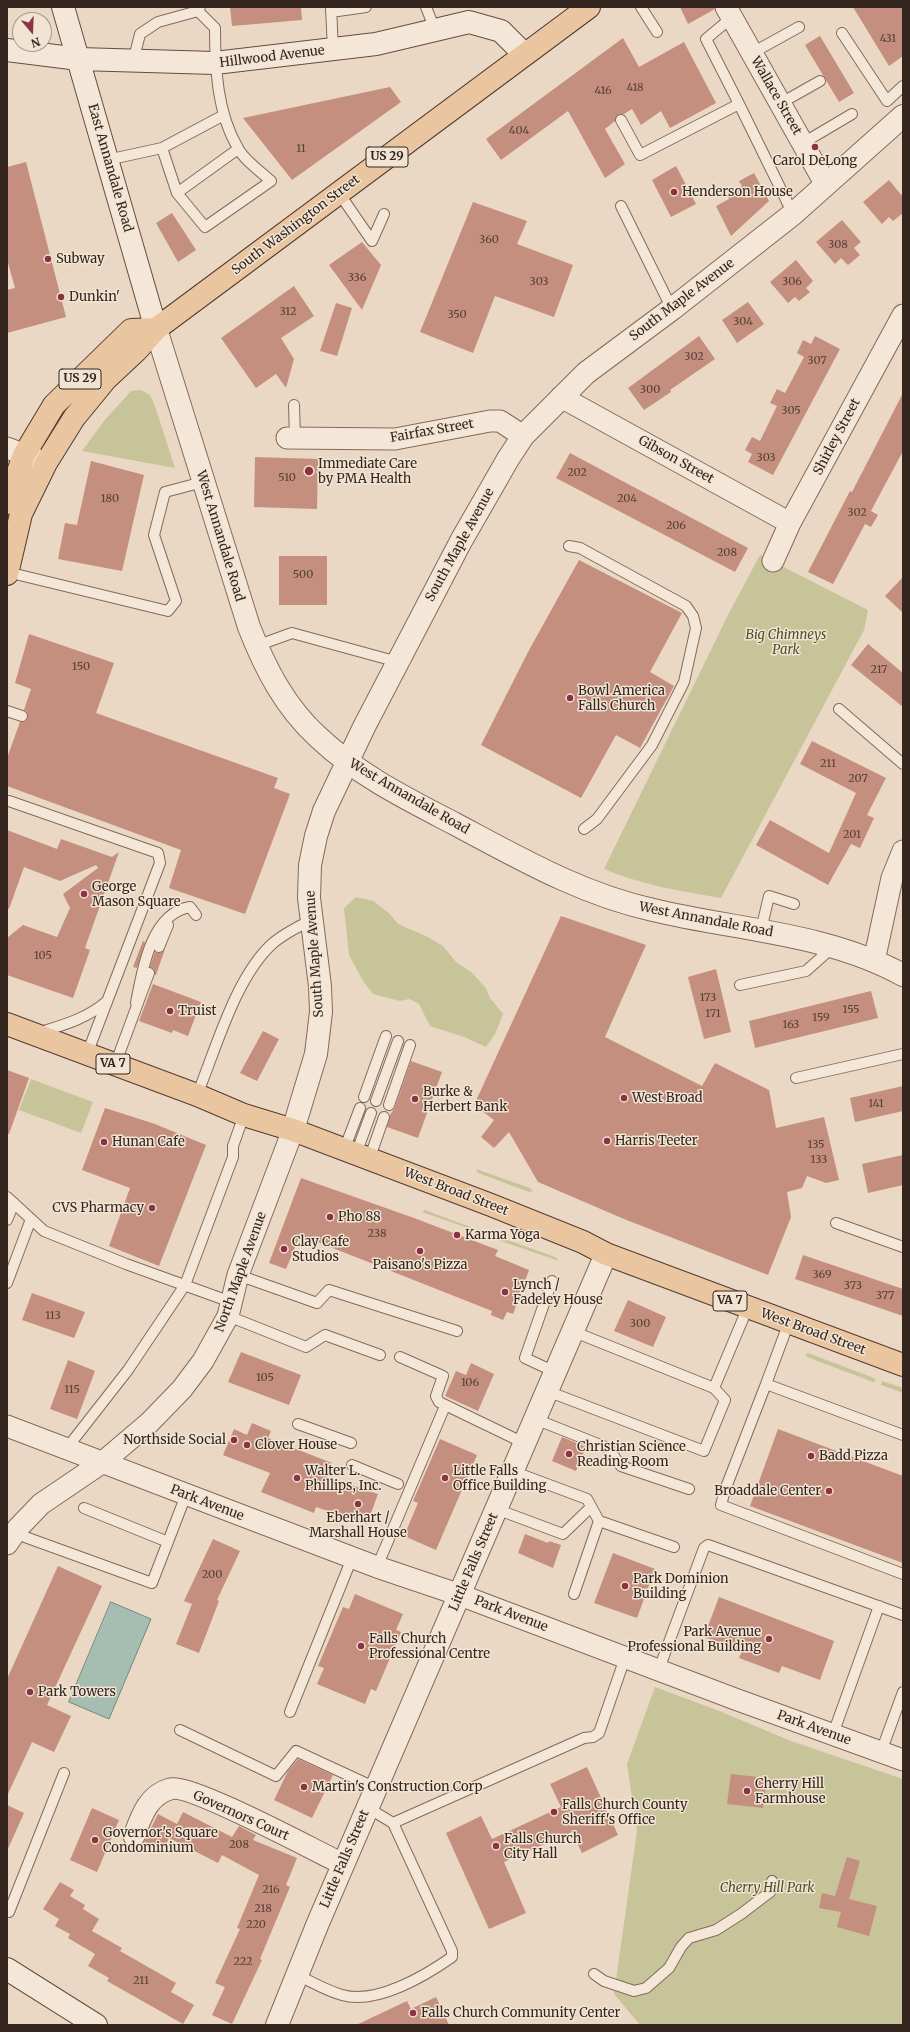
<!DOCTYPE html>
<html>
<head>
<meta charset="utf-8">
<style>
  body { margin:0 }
  #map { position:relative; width:910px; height:2032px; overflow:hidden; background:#ead8c5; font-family:Merriweather,serif }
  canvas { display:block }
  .frame { position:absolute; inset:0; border:8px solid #34261f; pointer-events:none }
  .north { position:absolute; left:12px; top:12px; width:40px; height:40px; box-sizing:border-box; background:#f2e4d3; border:1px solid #a6988b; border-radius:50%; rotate:161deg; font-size:11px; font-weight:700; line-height:16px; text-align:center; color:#34261f }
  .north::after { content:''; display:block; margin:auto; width:14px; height:18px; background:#8c3243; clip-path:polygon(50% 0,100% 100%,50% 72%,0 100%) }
</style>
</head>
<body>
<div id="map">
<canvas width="910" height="2032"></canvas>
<div class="frame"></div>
<div class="north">N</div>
</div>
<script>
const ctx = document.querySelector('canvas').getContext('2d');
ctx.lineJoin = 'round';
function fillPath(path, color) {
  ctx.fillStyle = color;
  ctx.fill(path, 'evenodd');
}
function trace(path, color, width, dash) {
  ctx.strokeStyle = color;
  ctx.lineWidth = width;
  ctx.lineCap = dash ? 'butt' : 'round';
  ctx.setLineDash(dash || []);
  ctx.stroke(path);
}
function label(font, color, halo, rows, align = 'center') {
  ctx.font = font + ' Merriweather,serif';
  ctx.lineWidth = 3;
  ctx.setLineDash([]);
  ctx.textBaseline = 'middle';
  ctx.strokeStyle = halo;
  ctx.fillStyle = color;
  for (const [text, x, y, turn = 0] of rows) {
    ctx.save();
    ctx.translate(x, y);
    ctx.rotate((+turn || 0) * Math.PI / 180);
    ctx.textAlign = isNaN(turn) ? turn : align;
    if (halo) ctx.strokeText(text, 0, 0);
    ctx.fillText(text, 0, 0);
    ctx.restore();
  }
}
const green = new Path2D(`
  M141,390l9,5 5,11 20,62 -93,-17 22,-30 27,-30z
  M760,555l108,55 -4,20 -143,268c-40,-7 -80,-13 -117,-29l125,-256z
  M356,897l17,4 16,12 9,11 30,13 15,9 13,16 15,10 15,16 4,10 13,16 -8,20 -9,13 -22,-10 -34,-11 -11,-22 -10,-5 -9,2 -27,-7 -10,-13 -14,-26 -5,-47z
  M31,1079l62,23 -12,31 -62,-23z
  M476,1169l54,19 3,3 -4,1 -51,-19z
  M425,1210l56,21 1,2 -60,-21z
  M491,1234l64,23 4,4 -67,-23 -4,-3z
  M808,1353l66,25 2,3 -3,1 -66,-25 -1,-3z
  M882,1381l21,7v5l-22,-8z
  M655,1687l62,23 74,31 112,38v246h-263l-26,-31 23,-163 -10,-67z`);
const water = new Path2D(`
  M111,1602l40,17 -42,100 -40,-17z`);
const building = new Path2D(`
  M230,7h71l1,13 -70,6z
  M680,7h34l1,2 -27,15z
  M853,7h50v49l-14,10z
  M820,36l34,57 -15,9 -34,-57z
  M623,38l16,29 45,-25 32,61 -46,25 -9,-17 -20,14 -9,-16 -8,5 -6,1 -3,6 -10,8 20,35 -20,14 -37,-67 -67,49 -15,-21z
  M390,87l11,15 -109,78 -49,-62z
  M26,162l40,155 -59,16v-43l8,-2 -8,-29v-92z
  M676,166l20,38 -25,13 -19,-37z
  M754,173l15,28 -38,35 -15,-30 13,-7 -2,-5 15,-8 -3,-5z
  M889,180l14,17v16l-10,8 -4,-4 -7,7 -19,-22z
  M473,202l54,19 -10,23 56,21 -19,52 -59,-21 -22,57 -53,-21z
  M172,213l24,37 -18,12 -22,-39z
  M842,220l19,22 -7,6 6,7 -12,10 -7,-7 -6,6 -19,-22z
  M362,242l19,23 -19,45 -33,-45z
  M796,260l17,21 -7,7 4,4 -11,9 -4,-4 -7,6 -18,-21z
  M294,286l20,30 -33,22 13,21 -8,29 -10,-14 -20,14 -35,-50z
  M748,302l16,22 -27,19 -15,-23z
  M336,303l16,5 -15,48 -17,-5z
  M699,336l16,23 -45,31 1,2 -27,18 -16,-22z
  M815,336l25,13 -67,126 -25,-13 4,-8 -7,-4 7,-13 8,4 17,-35 -7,-3 7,-14 8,4 19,-36 -7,-4 6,-13 8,4z
  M903,393v58l-32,60 7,4 -7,12 -6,-3 -32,60 -25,-12 42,-81 2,1z
  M570,453l178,95 -13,24 -179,-94z
  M255,457l63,2 -1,50 -63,-2z
  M91,461l53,14 -22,96 -64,-12 7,-36 12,2z
  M279,556h48v49h-48z
  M579,560l103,53 -32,59 24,14 -34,62 -24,-13 -35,63 -100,-53 47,-93z
  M903,577v36l-18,-17z
  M29,634l85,29 -18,50 182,65 -4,10 16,6 -45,120 -76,-26 12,-38 -174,-64v-28l13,-36 6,-1 2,-3 -1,-6 -3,-2 7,-21 -16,-6z
  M868,644l35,29v34l-52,-42z
  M812,741l74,37 -19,37 7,3 -14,30 -9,-4 -23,41 -72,-40 14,-25 59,33 27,-60 -56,-29z
  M7,830l50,19 4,-10 51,18 7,-5 -34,96 5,2 -17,48 -66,-23v-37l16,-13 34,12 13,-29 -7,-14 35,-26 -2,-3 -36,16 -36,-14 -15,42 -2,-1z
  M561,916l85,29 -41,92 97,49 13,-23 54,27 7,38 48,-11 15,63 -13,3 -19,-7 -5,12 -15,4 4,25 -23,58 -144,-56 -86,-37 -29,-50 -15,16 -13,-11 13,-17 -20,-15z
  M143,941l2,1 -8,26 -4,-1z
  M165,949l-9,26h-1l-1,-6 -4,-2 5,-15 5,1z
  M716,969l15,63 -27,7 -16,-62z
  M153,984l48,18 -13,34 -15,-6 -1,3 -33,-12z
  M871,991l7,27 -123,30 -6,-27z
  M263,1031l16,8 -22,42 -17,-8z
  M411,1061l31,11 -24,66 -31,-11 3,-12 5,-8z
  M7,1070l22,8 -20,56h-2z
  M903,1086v25l-48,11 -5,-24z
  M105,1108l50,16 51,21 -47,121 -50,-20 21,-58 -48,-18z
  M903,1155v30l-35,8 -6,-29z
  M301,1178l113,40 84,32 -3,6 34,14 -16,44 -6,-2 -4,8 -12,-5 1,-4 -192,-76 -14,34 -17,-6z
  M803,1255l100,34v27l-108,-37z
  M32,1293l53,19 -11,26 -52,-18z
  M628,1300l38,17 -13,30 -39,-16z
  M241,1352l60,23 -12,30 -61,-23z
  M68,1360l27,11 -18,48 -27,-10z
  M471,1363l23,11 -16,37 -33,-15 11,-25 10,4z
  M252,1423l19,8 -3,7 64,25 -5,14 51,17 -11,30 -51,-17 -2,6 -53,-21 9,-19 -47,-18 11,-26 13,6z
  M778,1429l125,47v87l-153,-57z
  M562,1437l24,10 -10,24 -24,-10z
  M440,1439l37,16 -41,95 -32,-14 14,-33 -5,-2z
  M525,1534l23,9 1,-2 12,4 -8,23 -35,-15z
  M213,1539l27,12 -23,49 2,1 -20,52 -23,-9 16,-40 -8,-3z
  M613,1553l42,16 -18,49 -43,-15z
  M58,1566l44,20 -55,119 24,11 -17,36 -22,-10 -25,54v-117z
  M355,1594l48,20 -7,16 5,2 -25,59 -5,-2 -6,15 -48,-20 7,-16 -6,-2 25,-59 6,2z
  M719,1597l115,44 -14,39 -38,-14 -3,7 -40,-15 3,-7 -38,-14z
  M298,1759l35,16 -21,43 -38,-18 14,-29z
  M587,1767l31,68 -36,18 -10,-21 -68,30 22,51 -37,16 -43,-96 35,-17 11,23 69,-32 -11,-23z
  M731,1774l36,4 -4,30 -36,-4z
  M7,1805l17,8 -17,38z
  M92,1808l27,12 -22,52 -27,-12z
  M183,1812l49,25 7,-11 17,9 -3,5 44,18 -11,27 4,2 -30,72 2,1 -30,64 -20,-9 13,-28 -10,-4 25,-54 -3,-1 22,-53 -37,-20 -4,8 -49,-25 -6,13 -19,-9 14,-28 19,10z
  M847,1857l13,4 -11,38 28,7 -8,30 -32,-9 4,-15 -22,-4 3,-15 13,3z
  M60,1882l14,8 -4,6 15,9 -2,4 16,10 -7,12 30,17 -2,3 56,32 -5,9 23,13 -11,19 -76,-43 2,-3 -21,-12 7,-12 -27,-16 2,-4 -15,-8 4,-7 -16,-10z
  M436,1997l13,28h-93l51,-24 4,8z`);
const service = new Path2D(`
  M331,7l2,43
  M426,7l9,23
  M641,7l16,25
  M331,12l35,-5
  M731,18l-25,21 33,65
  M842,33l45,68 16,-15
  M752,53l47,-26
  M133,62l7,-28 18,-12 40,-11
  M781,103l39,-22
  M621,120l19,35 99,-51 54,110
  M803,143l49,-29
  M162,148l62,-33
  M107,160l55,-12 15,45 28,34 66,-46c-10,-9 -28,-22 -33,-33 -21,-35 -23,-81 -23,-120l-17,-17 2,-4
  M177,193l61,-44
  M339,193l33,48 12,-27
  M621,206l51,103
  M294,405l1,33
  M569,546l11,2 106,58 7,10 3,12 -12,54 -32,63 -55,74 -13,10
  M7,572l161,39 8,-10 -22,-66 11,-43 38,-10
  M256,646l36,-13 106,29
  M839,709l64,55
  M7,711l15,5
  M9,801l149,52 2,10 -73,191
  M761,930l8,-34 25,8
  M159,947l9,-22
  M740,985l66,-14 27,-24
  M136,1003c6,-32 15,-90 54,-96l6,8
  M38,1033c25,-8 48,-14 68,-31
  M115,1065l34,-92
  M796,1078l107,-24
  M197,1095c19,-46 38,-117 75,-151 11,-10 26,-17 39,-24
  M364,1097l22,-61
  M376,1101l22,-60
  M389,1105l21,-60
  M344,1150l16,-42
  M356,1154l15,-41
  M369,1160l15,-43
  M7,1197l37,34 82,33 105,38
  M7,1220l7,-17
  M836,1223l67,24
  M238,1275l79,28 12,-13 128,41
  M552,1281l-27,77 30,14
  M7,1283l24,-64
  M228,1316l78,31 19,-12 55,20
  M572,1331l142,57 34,-81
  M400,1357l43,19 -7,20 3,6 85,41
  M766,1384l23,-62
  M547,1391l157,60 21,-51 -11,-12
  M535,1419l73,29 13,18 68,23
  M298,1424l53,19
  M903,1435l-137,-51 -41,106 -4,15 182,69
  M67,1448l61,-78 57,-85 48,-128v-11l11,-31
  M352,1465l46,19
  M512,1471l75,28 12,22 75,26
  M84,1508l84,34
  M496,1509l67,25 28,-27
  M14,1533l138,50 34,-88
  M377,1567l68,-161
  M574,1594l25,-73
  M659,1669l45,-121 4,-3 195,70
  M290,1712l62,-154
  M180,1730l96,46 20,-25 80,37
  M833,1734l46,-128
  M881,1752l22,-60
  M393,1823l191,-85 9,-1 6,-4 26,-75
  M9,1912l55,-139
  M594,1974l10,7 30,10 12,-3 23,-20 12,-21 8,-9 27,-8 25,-16 29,-22 2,-11
  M297,1975c15,7 30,16 45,20 34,10 83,-19 110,-38v-6l-59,-128 -25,-15`);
const minor = new Path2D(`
  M726,7l100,178
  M561,397l229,126
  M287,438l108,1 95,-18h10l23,15
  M7,448l39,15
  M773,561l17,-38 113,-208
  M874,961l18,-83 11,-27
  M7,1426l370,141 83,28 275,104 168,61
  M7,1544l11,-16 23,-24 62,-42 46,-39 33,-34 21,-28 25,-45 10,-41 55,-145
  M134,1836c7,-19 14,-41 36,-47 20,-6 147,63 173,75`);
const tertiary = new Path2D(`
  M156,329l93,298c16,41 36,80 69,110 40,38 89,62 137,87 64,34 126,70 198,86 83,20 174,23 250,65
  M293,1130l23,-76 5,-42 -1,-26 -11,-88 1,-33 6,-29 8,-25 40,-84 97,-186 47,-82 15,-23 63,-63 86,-64 121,-95 110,-98
  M277,2025l41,-102 288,-669`);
const secondary = new Path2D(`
  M63,7l93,322
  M7,50l72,9 136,4 161,-19 93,-22 32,9 23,23
  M7,1969l89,56`);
const primary = new Path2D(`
  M7,503l17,-48 30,-50 77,-75 25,-1
  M7,574l14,-60 25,-51 28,-45 32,-39 30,-28 20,-22 433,-322
  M7,1024l190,71 47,20 49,15 198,75 92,37 23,12 297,111`);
const markers = [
  [815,147,4,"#8c3243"],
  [674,192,4,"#8c3243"],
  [48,259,4,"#8c3243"],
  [61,297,4,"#8c3243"],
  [309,471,5,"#8c3243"],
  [570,698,4,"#8c3243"],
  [84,894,4,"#8c3243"],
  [170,1011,4,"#8c3243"],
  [624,1098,4,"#8c3243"],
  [415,1099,4,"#8c3243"],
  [607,1141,4,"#8c3243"],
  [104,1142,4,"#8c3243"],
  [152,1208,4,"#8c3243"],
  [330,1217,4,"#8c3243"],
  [457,1235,4,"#8c3243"],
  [284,1249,4,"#8c3243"],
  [420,1251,4,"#8c3243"],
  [505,1292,4,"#8c3243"],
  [234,1440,4,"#8c3243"],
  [247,1445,4,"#8c3243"],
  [569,1454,4,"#8c3243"],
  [811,1456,4,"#8c3243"],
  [297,1478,4,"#8c3243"],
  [445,1478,4,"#8c3243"],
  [829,1491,4,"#8c3243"],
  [358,1504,4,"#8c3243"],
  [625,1586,4,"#8c3243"],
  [769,1639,4,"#8c3243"],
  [361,1646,4,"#8c3243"],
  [30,1692,4,"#8c3243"],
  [304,1787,4,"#8c3243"],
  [747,1791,4,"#8c3243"],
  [554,1812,4,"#8c3243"],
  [95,1840,4,"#8c3243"],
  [496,1846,4,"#8c3243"],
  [413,2013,4,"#8c3243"]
];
const numberNames = [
  ["431",888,39],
  ["418",635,88],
  ["416",603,91],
  ["404",519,131],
  ["11",301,149],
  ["360",489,240],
  ["308",838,245],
  ["336",357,278],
  ["303",539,282],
  ["306",792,282],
  ["312",288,312],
  ["350",457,315],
  ["304",743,322],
  ["302",694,357],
  ["307",817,361],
  ["300",650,390],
  ["305",791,411],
  ["303",766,458],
  ["202",577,473],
  ["510",287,478],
  ["180",110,499],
  ["204",627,499],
  ["302",857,513],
  ["206",676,526],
  ["208",727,553],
  ["500",303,575],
  ["150",81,667],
  ["217",879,670],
  ["211",828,764],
  ["207",858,779],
  ["201",852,835],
  ["105",43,956],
  ["173",708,998],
  ["155",851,1010],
  ["171",713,1014],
  ["159",821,1018],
  ["163",791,1025],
  ["141",876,1104],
  ["135",816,1145],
  ["133",819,1160],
  ["238",377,1234],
  ["369",822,1275],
  ["373",853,1286],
  ["377",885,1296],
  ["113",53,1316],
  ["300",640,1324],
  ["105",265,1378],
  ["106",470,1383],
  ["115",72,1390],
  ["200",212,1575],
  ["208",239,1845],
  ["216",271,1890],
  ["218",263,1909],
  ["220",256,1925],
  ["222",243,1962],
  ["211",141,1981]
];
const shields = [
  [387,157,42],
  [80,379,42],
  [113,1064,34],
  [730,1301,34]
];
const shieldNames = [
  ["US 29",387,157],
  ["US 29",80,379],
  ["VA 7",113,1064],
  ["VA 7",730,1301]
];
const streetNames = [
  ["Hillwood Avenue",272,57,-7],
  ["Wallace Street",776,96,60],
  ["East Annandale Road",110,168,74],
  ["South Washington Street",296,225,-37],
  ["South Maple Avenue",682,300,-37],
  ["Fairfax Street",432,431,-10],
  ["Shirley Street",837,437,-62],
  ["Gibson Street",676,460,29],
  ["West Annandale Road",220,536,73],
  ["South Maple Avenue",460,545,-61],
  ["West Annandale Road",409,797,30],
  ["West Annandale Road",706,920,11],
  ["South Maple Avenue",315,954,-94],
  ["West Broad Street",456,1192,21],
  ["North Maple Avenue",241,1272,-70],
  ["West Broad Street",813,1332,20],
  ["Park Avenue",207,1503,21],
  ["Little Falls Street",474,1562,-67],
  ["Park Avenue",511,1614,21],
  ["Park Avenue",814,1728,20],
  ["Governors Court",241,1816,24],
  ["Little Falls Street",345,1859,-67]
];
const poiNames = [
  ["Carol DeLong",815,161,"center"],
  ["Henderson House",682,192],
  ["Subway",56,259],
  ["Dunkin'",69,297],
  ["Immediate Care",318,464],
  ["by PMA Health",318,479],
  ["Bowl America",578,691],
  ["Falls Church",578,706],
  ["George",92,887],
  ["Mason Square",92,902],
  ["Truist",178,1011],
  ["Burke &",423,1092],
  ["Herbert Bank",423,1107],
  ["West Broad",632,1098],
  ["Harris Teeter",615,1141],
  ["Hunan Cafe",112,1142],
  ["CVS Pharmacy",144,1208,"right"],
  ["Pho 88",338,1217],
  ["Karma Yoga",465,1235],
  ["Clay Cafe",292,1242],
  ["Studios",292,1257],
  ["Paisano's Pizza",420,1265,"center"],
  ["Lynch /",513,1285],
  ["Fadeley House",513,1300],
  ["Northside Social",226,1440,"right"],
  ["Clover House",255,1445],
  ["Christian Science",577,1447],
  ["Reading Room",577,1462],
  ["Badd Pizza",819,1456],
  ["Walter L.",305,1471],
  ["Phillips, Inc.",305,1486],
  ["Little Falls",453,1471],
  ["Office Building",453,1486],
  ["Broaddale Center",821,1491,"right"],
  ["Eberhart /",358,1518,"center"],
  ["Marshall House",358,1533,"center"],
  ["Park Dominion",633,1579],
  ["Building",633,1594],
  ["Park Avenue",761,1632,"right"],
  ["Professional Building",761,1647,"right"],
  ["Falls Church",369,1639],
  ["Professional Centre",369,1654],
  ["Park Towers",38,1692],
  ["Cherry Hill",755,1784],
  ["Farmhouse",755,1799],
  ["Martin's Construction Corp",312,1787],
  ["Falls Church County",562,1805],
  ["Sheriff's Office",562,1820],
  ["Governor's Square",103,1833],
  ["Condominium",103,1848],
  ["Falls Church",504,1839],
  ["City Hall",504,1854],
  ["Falls Church Community Center",421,2013]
];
const parkNames = [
  ["Big Chimneys",786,635],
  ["Park",786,650],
  ["Cherry Hill Park",767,1888]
];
fillPath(green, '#c7c49a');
fillPath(water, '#a6bdb2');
trace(water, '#6e8a7e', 1);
fillPath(building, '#c48f7e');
trace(service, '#836a5d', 12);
trace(minor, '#836a5d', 23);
trace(tertiary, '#836a5d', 24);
trace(secondary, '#644c40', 24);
trace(primary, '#513a30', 24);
trace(service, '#f5e7d7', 10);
trace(minor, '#f5e7d7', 21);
trace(tertiary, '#f5e7d7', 22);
trace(secondary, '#f5e7d7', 22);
trace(primary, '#e9c5a0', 22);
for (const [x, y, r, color] of markers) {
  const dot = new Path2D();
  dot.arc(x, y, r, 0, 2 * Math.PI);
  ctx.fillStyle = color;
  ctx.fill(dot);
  trace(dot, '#f2e4d3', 1.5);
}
label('11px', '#584037', null, numberNames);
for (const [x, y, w] of shields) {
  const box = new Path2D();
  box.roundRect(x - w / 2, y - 10, w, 20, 3);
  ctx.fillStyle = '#f2e4d3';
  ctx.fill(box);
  trace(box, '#34261f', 1);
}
label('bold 12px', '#34261f', null, shieldNames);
label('13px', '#34261f', '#f2e4d3', streetNames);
label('13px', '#34261f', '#f2e4d3', poiNames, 'left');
label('italic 13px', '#4c4f28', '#f2e4d3', parkNames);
</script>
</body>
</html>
